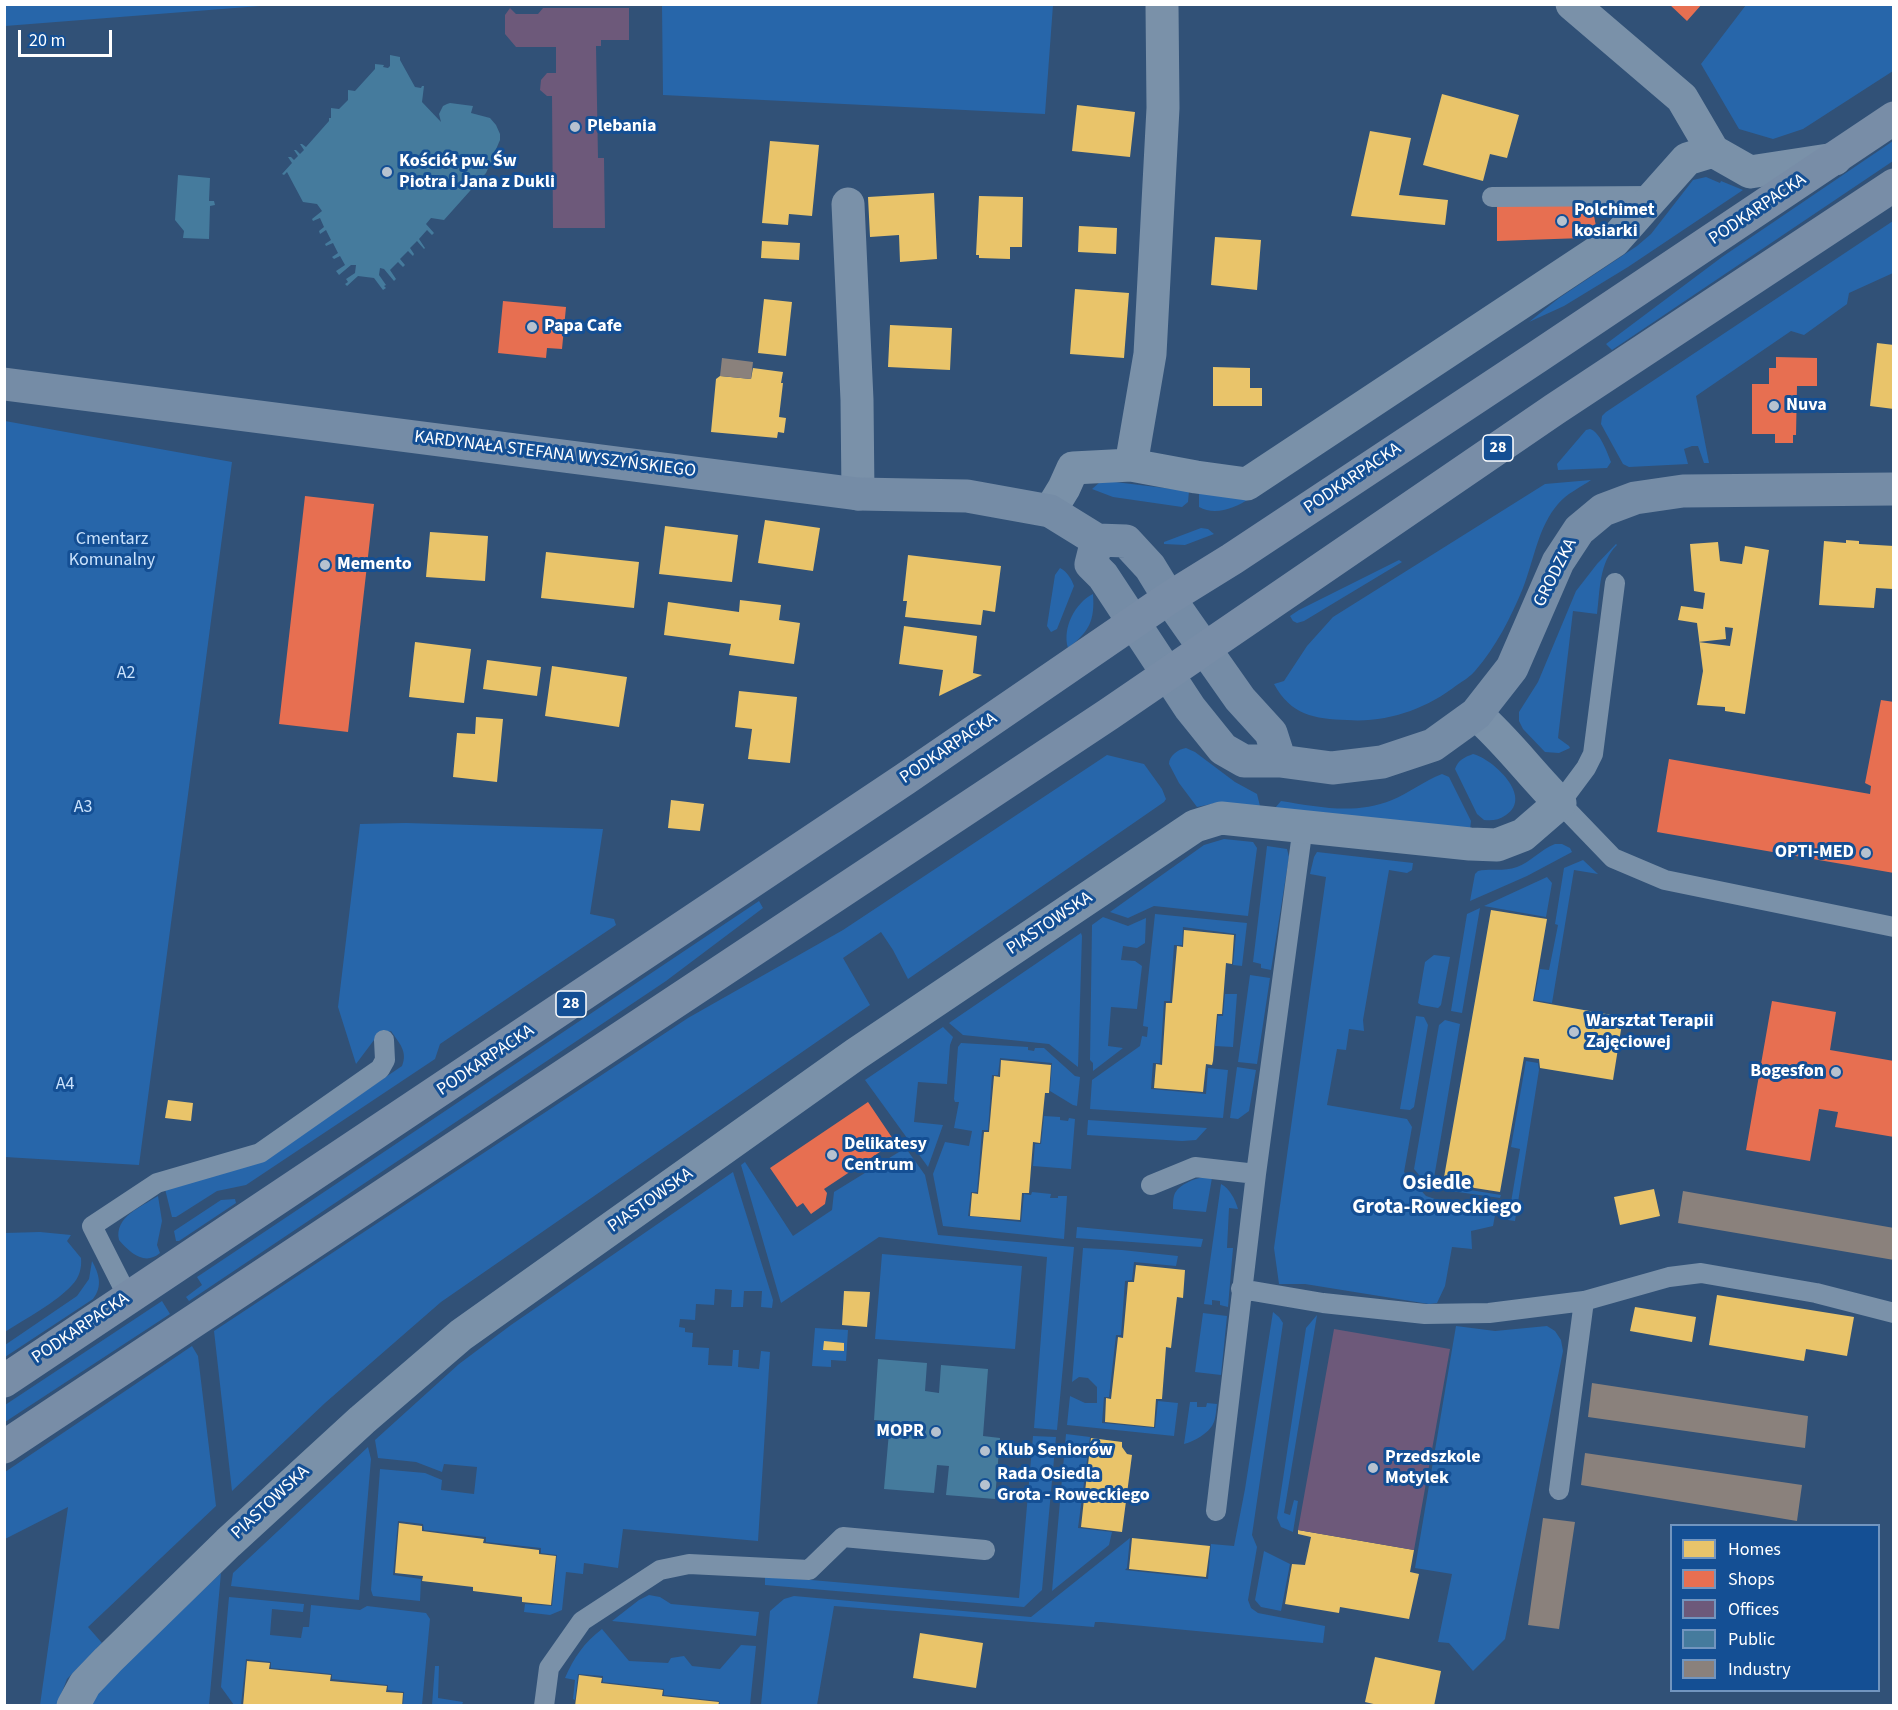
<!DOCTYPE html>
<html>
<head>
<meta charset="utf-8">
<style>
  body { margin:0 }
  #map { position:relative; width:1898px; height:1710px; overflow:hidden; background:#315177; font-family:"Source Sans 3",sans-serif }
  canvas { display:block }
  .frame { position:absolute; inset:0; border:6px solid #fff; pointer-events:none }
  .legend { position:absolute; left:1670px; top:1524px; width:210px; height:168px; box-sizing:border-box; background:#144f94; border:2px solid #7295bf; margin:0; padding:8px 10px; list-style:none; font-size:18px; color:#fff }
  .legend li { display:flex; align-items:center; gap:12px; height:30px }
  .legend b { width:30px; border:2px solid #7295bf }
  .scale { position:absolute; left:18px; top:30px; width:94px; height:27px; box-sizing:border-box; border:3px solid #fff; border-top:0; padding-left:8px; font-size:18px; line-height:21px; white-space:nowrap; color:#fff; -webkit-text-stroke:4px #144f94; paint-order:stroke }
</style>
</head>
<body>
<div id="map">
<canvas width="1898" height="1710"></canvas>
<div class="frame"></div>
<ul class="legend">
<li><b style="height:16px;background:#e9c46a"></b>Homes</li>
<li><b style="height:16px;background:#e76f51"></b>Shops</li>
<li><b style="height:16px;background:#6d597a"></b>Offices</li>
<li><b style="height:16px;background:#457b9d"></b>Public</li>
<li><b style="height:16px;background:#8a817c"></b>Industry</li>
</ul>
<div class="scale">20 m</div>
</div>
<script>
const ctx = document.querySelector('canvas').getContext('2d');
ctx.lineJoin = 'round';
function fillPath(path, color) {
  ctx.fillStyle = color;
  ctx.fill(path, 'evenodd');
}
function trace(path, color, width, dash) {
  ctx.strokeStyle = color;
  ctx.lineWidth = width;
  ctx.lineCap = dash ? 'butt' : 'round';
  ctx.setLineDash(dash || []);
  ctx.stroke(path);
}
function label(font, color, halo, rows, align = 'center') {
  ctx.font = font + ' "Source Sans 3",sans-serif';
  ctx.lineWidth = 6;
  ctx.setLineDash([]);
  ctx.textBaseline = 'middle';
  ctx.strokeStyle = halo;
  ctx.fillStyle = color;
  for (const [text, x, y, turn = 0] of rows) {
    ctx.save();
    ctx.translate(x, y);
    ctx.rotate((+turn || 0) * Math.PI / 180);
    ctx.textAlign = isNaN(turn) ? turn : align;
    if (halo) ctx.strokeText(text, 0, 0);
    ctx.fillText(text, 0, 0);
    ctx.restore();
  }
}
const green = new Path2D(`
  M5,4h268v1l-268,21z
  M662,5h391l-8,109 -382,-19z
  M1746,5h147v66l-90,58 -30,10 -34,-10 -38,-65z
  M1893,141v20l-281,189 -6,-6 116,-87z
  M1706,177l14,6 1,-2 22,9 -115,77 -64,39 -35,16 30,-24 78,-52 14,-12 42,-54z
  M1893,221v52l-44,20 -2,11 -43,31 -13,-4 -95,65 13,67h-5l-6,-17h-6l-8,3 4,15 -59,3 -6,-3 -22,-40 1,-8 4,-4z
  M5,421l227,41 -93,703 -134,-8z
  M1590,429c10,3 17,23 21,33l-4,6 -49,2 -1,-6 29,-34z
  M1591,480c-10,7 -25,14 -33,24 -20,23 -24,56 -35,84 -12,29 -27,59 -48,83 -4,5 -12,10 -18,14 -31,24 -70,38 -110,35 -33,-1 -56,-5 -73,-36l10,-3 23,-35 26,-29 212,-133z
  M1107,481l82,10 -1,11 -6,5 -69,-10 -21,-8 8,-7z
  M1199,492l50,7c-14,9 -34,17 -50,8z
  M1201,528l7,1 6,5 -29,11 -21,-1v-2z
  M1616,544l1,1c-18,17 -17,46 -20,69l-24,-3 -15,127 11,8 1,2 -11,5 -14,-1 -22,-23 -4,-8v-9l19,-30 38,-91 21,-27z
  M1399,560l3,2 -98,59 -7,2 -4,-2 -3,-5 9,-6z
  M1060,568c7,3 12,12 14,18l-17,43 -6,3 -4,-6 8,-51z
  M1093,594c2,27 -4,38 -25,54 -6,-20 7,-45 25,-54z
  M1186,748l9,4 40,30 22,12 3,12 -44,-3 -19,4 -18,-24 -10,-19c0,-8 9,-15 17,-16z
  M1473,754c20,5 61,43 33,61 -7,5 -14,6 -22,5l-7,-6 -22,-45c3,-9 10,-12 18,-15z
  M1107,755l37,9 18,25 4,10 -2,3 -256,177 -15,-29 -12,-18 -38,26 27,47 -429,297 -116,101 -93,88 -18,-160 474,-313 155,-88z
  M1442,774l7,3 22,44 -1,9 -195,-22 6,-7c38,6 74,14 111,-1 17,-7 32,-19 50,-26z
  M406,823l197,6 -13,85 24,5 2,6 -176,119 -5,15 -189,126 -29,6 -41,26h-4l-7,-28 101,-31 136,-92c6,-15 -3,-23 -11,-35l-17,9 -18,24 -18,-57 22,-183z
  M1224,839l29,3 4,6 -9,68 -94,-10 -26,12 -18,-6 94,-67z
  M1555,844h7l8,4 2,4 -45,24 -57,25 5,-27 3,-3c13,-3 25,1 39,-4 14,-5 24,-18 38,-23z
  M1267,846l20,3 2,8 -18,113 -10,-2v-4l-8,-2z
  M1317,852l96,11 -1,7 -5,3 -18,-3 -26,150 1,11 -15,-2 -3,21 -9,-1 -10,56 80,14 5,8 -8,45 22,24 15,5 55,9 -3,16 -22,5 1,18 -20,-2 -7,39 -8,17 -8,1 -124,-20h-26l-5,-36 52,-371 -16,-3 4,-17z
  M1583,860l15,14 -24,-4 -22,133 -18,-3 6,-31 9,1 9,-45 -3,-1 9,-56z
  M1547,877l5,6 -6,34 -62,-11z
  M759,901l4,7 -97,73 -477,320 -3,-4 16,-12 -5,-8z
  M1480,908l-18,105 -11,-2 16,-97z
  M1155,914l92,9 -5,43 -9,-1 3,-31 -53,-7 -1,18h-8l-4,56h-6l-4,62h-7l-2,26 55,5 2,-26 20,2 -5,48 -133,-9 2,-29 48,-34 2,-10 5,1 1,-10 -5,-1z
  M1103,917l25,9 18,-8 -1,25 -8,5 -14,-2 -2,14 14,1 7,5 -5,43 -26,-2 -3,39 15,2 -30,23v-8l-3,-3 2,-135z
  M1081,933l1,3 -4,131 -29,-23 -86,-9 -14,-12z
  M1434,955l16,2 -9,48 -3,3 -17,-3 -3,-2 7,-41z
  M1250,975l20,3 -13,86 -19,-2z
  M1225,994h12l-4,53 -18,-1 3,-30h5z
  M1416,1016l8,1 4,8 -14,82 -4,3 -10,-1z
  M1445,1020l15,4 -27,160 68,11 -1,3 -70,-10 -16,-19 25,-144z
  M943,1027l10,10 -3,8 -3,39 -29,-2 -4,40 29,3 -15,42 -63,-87z
  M961,1043l67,4v3l6,1 1,-3h9l31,28 5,1 -3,29 -4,-1 -23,-14 2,-28 -52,-5 -2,17h-6l-4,55h-6l-5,62h-6l-3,24 53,6 3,-28 7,1 1,-3 19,2 -1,4h8v-2h9l-3,43 -121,-13 -10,-52 12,-32 24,4 3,-15 -18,-3 5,-26h-4l-1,-3 4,-52z
  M1526,1061l12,2 1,7 -24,151 -7,-1 12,-71 -9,-2z
  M1237,1067l19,3 -7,41 -11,8 -8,-1z
  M1044,1116l16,1v3l8,1 1,-3 6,1 -4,50 -38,-3 2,-22h6z
  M1088,1120l119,8 -11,12 -14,1 -95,-6z
  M900,1140l25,35 13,60 136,12 -17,183 -23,-2 13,-171 -168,-20 -98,66 -40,-138 4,-3 48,74 39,-26 2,-18 65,-40z
  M733,1172l40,128 -1,8 -11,-1 1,-16h-18l-1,16h-12l1,-17 -17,-1 -1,16 -18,-1 -1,16 -15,-1 -1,8 6,1v4l8,1 -1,14 17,1 -1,17 24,1 1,-16h6l-1,17 21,2 2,-18 9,1 -12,189 -135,-12 -5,39 -34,-5 -1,11 -17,-2 -4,38 -12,5 -26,-3 1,-8 27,2 5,-51 -16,-2v-5l-55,-6v-5l-62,-7 -1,-6 -25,-3 -5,54 28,4 -1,22 -47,-5 -2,-6 9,-121 45,4 17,7 -1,10 33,4 3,-27 -33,-3 -2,8 -26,-10 -38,-4 -3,-18 84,-76 52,-39z
  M1203,1177l9,1 -6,34 -33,-3c0,-5 0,-12 2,-16 5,-9 19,-14 28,-16z
  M1221,1184c9,5 14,15 17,25l-9,-1 -2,40h6l-5,59 -8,-2v-4l-8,-1v5l-8,-1z
  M158,1196l4,25 -5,24 3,8c-15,13 -30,0 -41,-13 -5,-23 22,-33 39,-44z
  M235,1199l1,4 -57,38h-3l-2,-10 47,-31z
  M1077,1227l126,12 -2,8 -125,-9z
  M40,1232l31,3 -4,6 14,17c1,10 -2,20 -9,27 -15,17 -47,34 -67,47v-99z
  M1083,1248l39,2 56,6 -2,10 -42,-4 -2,18 -7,1 -4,54h-5l-7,62h-5l-2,26 53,5 3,-27 20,2 -4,33 -107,-11 3,-29 15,7h12v-16l-9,-9 -9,-1 -7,5z
  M882,1254l140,12 -7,83 -140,-10z
  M92,1261c7,13 11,25 1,38l-88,58v-12l72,-49 12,-17z
  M162,1301l8,13 -165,108v-17z
  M1273,1312l6,5 4,6 -31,212 5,12 -9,53 3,8 7,5 67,13 -2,17 -222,-21h-6l-1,5 -260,-21 -17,99h-56l9,-94 14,-12 10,-3 237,21 99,-79 -3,30 -2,2 83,9 3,-35 23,2 11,-57z
  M1203,1313l24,3 -6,59 -26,-3z
  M1317,1315l-33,198 6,2 4,-15 4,1 -5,31 -12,-5 -4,-9 29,-190z
  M1456,1326l39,5 52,-5 8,5 6,9 2,11 -58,288 -32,32 -24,-28 -11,-1 14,-68 -37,-6z
  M815,1328l33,2 -2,31 -15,-1v7l-19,-1z
  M192,1346l6,10 18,150 -128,121 14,16 -35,36 -10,26h-17l28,-198 -63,32v-67z
  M1190,1402h7v5h9l1,-4 10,1c-1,6 -1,15 -4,20 -4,9 -20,18 -29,20z
  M1066,1434l24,3 -12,91 34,4 -3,13 -57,46z
  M1033,1436l23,1 -14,153 -18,17 -259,-22v-9l254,22z
  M368,1447l3,12 -12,141 -128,-14 2,-13z
  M1264,1551l26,13 -9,47 -20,-4 -6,-7z
  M221,1573l-12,132 -123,1 10,-15z
  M649,1595l11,2 11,7 88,8 -3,24 -144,-15 27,-21z
  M229,1597l75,7 -1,8 -31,-3 -2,26 31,3 2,-11h6l2,-22 49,5 7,-4 59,7 4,6 -8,86h-19l1,-13 -16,-2v-5l-56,-6v-5l-61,-6v-6l-25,-3 -5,46h-7l-13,-18z
  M602,1629l27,32 39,2 3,-5 13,-2 8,10 28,3 21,-24 15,1 -6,59h-30l-1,-4 -55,-6v-6l-61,-7v-6l-25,-2 -3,26 -2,-1 2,-19 -10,-2c9,-21 19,-35 37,-49z
  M435,1666h4l-1,32 25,4 -1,3h-30z`);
const homes = new Path2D(`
  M1442,94l77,21 -12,43 -17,-4 -7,27 -60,-16z
  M1077,105l58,7 -5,45 -58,-6z
  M1370,131l41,7 -12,57 49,5 -3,25 -94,-9z
  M770,141l49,4 -7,71 -23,-2 -1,11 -26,-2z
  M934,193l3,66 -37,3 -1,-27 -29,2 -2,-40z
  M979,196l44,1 -1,50h-12v12l-31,-1v-3h-3z
  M1079,226l38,2 -1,26 -38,-2z
  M1215,237l46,3 -4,50 -46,-5z
  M762,241l38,2 -1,17 -38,-2z
  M1075,289l54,4 -5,65 -54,-4z
  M764,299l28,3 -6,54 -28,-3z
  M890,325l62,3 -2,42 -62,-3z
  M1877,343l17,2v64l-24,-3z
  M1213,367l37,1v20h12v18h-49z
  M753,368l30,4 -2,11h2l-4,34 7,1 -2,15 -6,-1 -1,6 -66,-6 5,-53 4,-3 31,3z
  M765,520l55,8 -7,43 -55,-8z
  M665,526l73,9 -6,47 -73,-8z
  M430,532l58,4 -3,45 -59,-4z
  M1846,540l13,1v3l35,2 -1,43 -17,-1 -2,20 -55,-3 5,-64 22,2z
  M1718,542l2,19 22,3 3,-18 24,4 -24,164 -20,-3v-4l-28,-2 6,-34 -6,-48 -19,-3 3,-14 22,3 2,-16 -11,-2 -4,-47zM1725,627l8,1 -3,18 -32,-4 28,-3z
  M546,552l93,10 -5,46 -93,-10z
  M908,555l93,11 -6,46 -12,-2 -2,15 -76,-8 2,-16h-4z
  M740,600l41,5 -2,15 21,3 -6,41 -65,-9 2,-11 -67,-9 4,-33 71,10z
  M904,626l73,10 -4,37 9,2 -43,21 4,-26 -44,-6z
  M415,642l56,7 -7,54 -55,-6z
  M487,660l54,7 -4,29 -54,-7z
  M552,666l75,11 -8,50 -74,-11z
  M739,691l58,6 -7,66 -42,-4 4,-30 -17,-2z
  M476,717l27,2 -6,63 -44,-5 4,-44 18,1z
  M671,800l33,4 -4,27 -32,-3z
  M1491,910l56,9 -14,82 90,16 -10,63 -73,-12 -1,-9 -15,-2 -24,135 -57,-9z
  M1184,930l50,5 -2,29 -6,-1 -4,51h-5l-4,47 -1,4 -6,-1 -3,28 -49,-4 2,-24 6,1 4,-62h6l5,-57 6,1z
  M1001,1060l50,5 -2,28h-4l-5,50 -7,-1 -4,51h-7l-2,27 -50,-4 2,-23 6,1 6,-62h5l5,-56 6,1z
  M168,1100l25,3 -2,18 -26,-3z
  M1654,1189l6,27 -40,9 -6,-28z
  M1136,1265l49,5 -2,28 -6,-1 -6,51 -5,-1 -4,52h-6l-2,28 -49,-5 1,-24 5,1 7,-62 5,1 5,-56h6z
  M844,1291l26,1 -3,35 -25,-2z
  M1717,1295l137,22 -7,39 -41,-7 -2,12 -95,-16z
  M1635,1307l61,10 -4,25 -62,-11z
  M824,1341l20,2v8l-21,-1z
  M1091,1438l31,4v5l5,7 5,1 -10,77 -41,-5 3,-28h2l2,-7h-3z
  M399,1523l23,3v5l62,8 -1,4 56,7v4l17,2 -5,49 -29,-3v-5l-49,-6v-4l-51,-6 1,-5 -28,-3z
  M1298,1530l116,20 -4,22 9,2 -10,45 -69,-12 -1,6 -54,-9 7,-40 13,1 6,-28 -13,-3z
  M1132,1538l78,8 -4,31 -77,-8z
  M920,1633l63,10 -7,45 -63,-10z
  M1375,1657l66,14 -7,35h-52l-17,-4z
  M247,1661l23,2 -1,6 62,6 -1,6 57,5 -1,6 17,1 -1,13h-159z
  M579,1675l23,3 -1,5 62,7 -1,6 57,6 -1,4h-143z`);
const shops = new Path2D(`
  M1669,4h33l-15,17z
  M1583,205l11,11 2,10 -13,12 -86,3v-35z
  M503,301l63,6 -4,42 -15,-1 -1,10 -48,-5z
  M1776,357l41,1v28h-20l-1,49h-3v8h-18v-9h-23v-50h17v-16h7z
  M305,496l69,8 -26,228 -69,-8z
  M1881,700l13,2v171l-237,-41 12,-73 201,35 1,-8 -6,-3z
  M1772,1001l64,11 -6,38 64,11v76l-59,-10 3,-15 -19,-3 -9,52 -64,-11z
  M868,1102l27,40 -71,47 3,4 -2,11 -14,10 -8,-11 -6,4 -27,-39z`);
const offices = new Path2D(`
  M510,8l6,6h22l5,-6h86v32h-28v6h-5l2,112h6l1,70h-52l-1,-132h-5l-7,-6 1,-10 6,-7h9v-26h-40l-11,-13v-19z
  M1334,1329l116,20 -36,201 -116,-20z`);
const public = new Path2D(`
  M390,55l10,2v3l15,27 6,1 1,-2h2l-2,16 19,20 -2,-8 4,-8 4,-2 3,-1 23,3 -2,7 19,5 6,7 4,9v6l-9,21 4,4 -1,2 -4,-3 -4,9 -42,47 -13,-2 -5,6 8,9 -2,2 -5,-5 -8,9 6,9 -1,1 -7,-8 -7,7 4,6 -1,2 -5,-5 -8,8 5,6 -2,2 -5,-5 -8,8 6,9 -2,2 -10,-12 -4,-1 -1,7 7,10 -2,1 2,2 -3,2 -9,-12 -16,-2 -11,10 -2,-2 3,-2 -2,-3 9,-6 1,-8h-5l-12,10 -3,-4 9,-6 -5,-9 -6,3 -2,-2 6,-4 -5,-10 -7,3 -1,-2 6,-4 -5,-10 -6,4 -1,-3 5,-4 -4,-9 -7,3 -1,-2 10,-8 -5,-7 -14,-2 -16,-30 -3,3 -2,-1 10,-11 -4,-6h3l3,3 4,-4 -4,-6h2l4,4 4,-4 -4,-6h2l4,3 23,-26v-3h2v-10l8,1 9,-9v-10l7,1 20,-22v-5l9,1 -1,2 5,1 2,-2z
  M178,175l32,3 -1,23h5l1,4 -5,1 -1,33 -26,-1 1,-7 -9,-11z
  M878,1359l49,4 -2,28 14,2 2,-28 47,4 -5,67 17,2 -5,61 -49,-4 3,-29 -12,-1 -3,28 -50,-4 6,-68 -16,-1z`);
const industry = new Path2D(`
  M722,358l31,4 -2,17 -31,-3z
  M1683,1191l211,37v32l-216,-37z
  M1592,1383l216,33 -3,32 -217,-31z
  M1585,1453l217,32 -5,36 -216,-36z
  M1543,1518l32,4 -16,107 -31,-4z`);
const lane = new Path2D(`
  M1492,197l162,-1
  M1615,583l-22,171 -7,14 -26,35 53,55 52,22 229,47
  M1151,1185l44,-18 61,7
  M1241,1289l82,14 102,11 64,-1 95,-12 85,-24 32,-4 115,20 78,20
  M128,1297l-36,-71 65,-43 103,-30 120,-84 5,-9 -1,-20
  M1559,1490l25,-189
  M1216,1511l40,-337 47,-348
  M544,1706l5,-38 33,-47 78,-51 29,-6 120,6 34,-33 142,13`);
const street = new Path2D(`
  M1572,4l110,94 31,53 37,21 85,-13
  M848,204l9,196 1,94
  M1131,465l19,-111 13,-246 -1,-103
  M1050,511l14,-23 9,-20 58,-3 65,12 51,7 367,-243 73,-82 26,-8
  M73,1706l12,-22 23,-24 120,-117 134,-123 99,-85 395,-281 339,-228 26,-8 249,26 27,1 26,-10 37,-32c-29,-29 -53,-62 -84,-89`);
const secondary = new Path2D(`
  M4,384l854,110 109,2 83,15 47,29
  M1097,540l-6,24 12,12 87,132 33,41 21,12h36l52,7 50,-6 51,-17 43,-31 36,-46 46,-106 21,-32 24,-20 32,-12 48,-7 211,-2
  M1097,540l29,1 24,26 19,31 71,101 31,34 9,28`);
const primary = new Path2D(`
  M4,1381l901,-602 264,-181 63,-39 305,-202 357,-239
  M4,1447l1105,-733 446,-305 339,-224`);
const markers = [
  [575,127,6,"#b7c2cf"],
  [387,172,6,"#b7c2cf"],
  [1562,221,6,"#b7c2cf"],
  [532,327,6,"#b7c2cf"],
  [1774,406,6,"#b7c2cf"],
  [325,565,6,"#b7c2cf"],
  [1866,853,6,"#b7c2cf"],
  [1574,1032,6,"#b7c2cf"],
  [1836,1072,6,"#b7c2cf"],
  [832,1155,6,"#b7c2cf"],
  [936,1432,6,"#b7c2cf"],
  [985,1451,6,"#b7c2cf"],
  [1373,1468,6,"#b7c2cf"],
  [985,1485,6,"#b7c2cf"]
];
const shields = [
  [1498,448,30],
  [571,1004,30]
];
const shieldNames = [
  ["28",1498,448],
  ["28",571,1004]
];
const poiNames = [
  ["Plebania",587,127],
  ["Kościół pw. Św",399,162],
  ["Piotra i Jana z Dukli",399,183],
  ["Polchimet",1574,211],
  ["kosiarki",1574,232],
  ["Papa Cafe",544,327],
  ["Nuva",1786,406],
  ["Memento",337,565],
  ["OPTI-MED",1854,853,"right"],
  ["Warsztat Terapii",1586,1022],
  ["Zajęciowej",1586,1043],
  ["Bogesfon",1824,1072,"right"],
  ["Delikatesy",844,1145],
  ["Centrum",844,1166],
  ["MOPR",924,1432,"right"],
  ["Klub Seniorów",997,1451],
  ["Przedszkole",1385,1458],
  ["Motylek",1385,1479],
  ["Rada Osiedla",997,1475],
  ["Grota - Roweckiego",997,1496]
];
const streetNames = [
  ["PODKARPACKA",1758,210,-34],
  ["KARDYNAŁA STEFANA WYSZYŃSKIEGO",555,455,7],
  ["PODKARPACKA",1353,479,-34],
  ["GRODZKA",1556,573,-63],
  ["PODKARPACKA",949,749,-34],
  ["PIASTOWSKA",1050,924,-34],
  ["PODKARPACKA",486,1061,-34],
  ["PIASTOWSKA",651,1201,-35],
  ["PODKARPACKA",81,1329,-34],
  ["PIASTOWSKA",271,1503,-43]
];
const parkNames = [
  ["Cmentarz",112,540],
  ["Komunalny",112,561],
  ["A2",126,674],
  ["A3",83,808],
  ["A4",65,1085]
];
const quarterNames = [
  ["Osiedle",1437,1184],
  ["Grota-Roweckiego",1437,1208]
];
fillPath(green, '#2766aa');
fillPath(homes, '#e9c46a');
fillPath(shops, '#e76f51');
fillPath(offices, '#6d597a');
fillPath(public, '#457b9d');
fillPath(industry, '#8a817c');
trace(lane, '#7a91a9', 20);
trace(street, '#7a91a9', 33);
trace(secondary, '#758ca6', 33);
trace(primary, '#788da7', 33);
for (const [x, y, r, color] of markers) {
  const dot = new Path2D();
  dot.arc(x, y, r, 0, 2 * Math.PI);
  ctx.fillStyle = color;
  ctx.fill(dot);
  trace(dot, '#144f94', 2);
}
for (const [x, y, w] of shields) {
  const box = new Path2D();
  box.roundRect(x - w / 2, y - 13, w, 26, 4.5);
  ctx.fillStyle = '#144f94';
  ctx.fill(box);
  trace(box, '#fff', 1.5);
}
label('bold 16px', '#fff', null, shieldNames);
label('bold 18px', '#fff', '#144f94', poiNames, 'left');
label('18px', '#fff', '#144f94', streetNames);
label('18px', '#cae2fc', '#144f94', parkNames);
label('bold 21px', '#fff', '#144f94', quarterNames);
</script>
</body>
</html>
